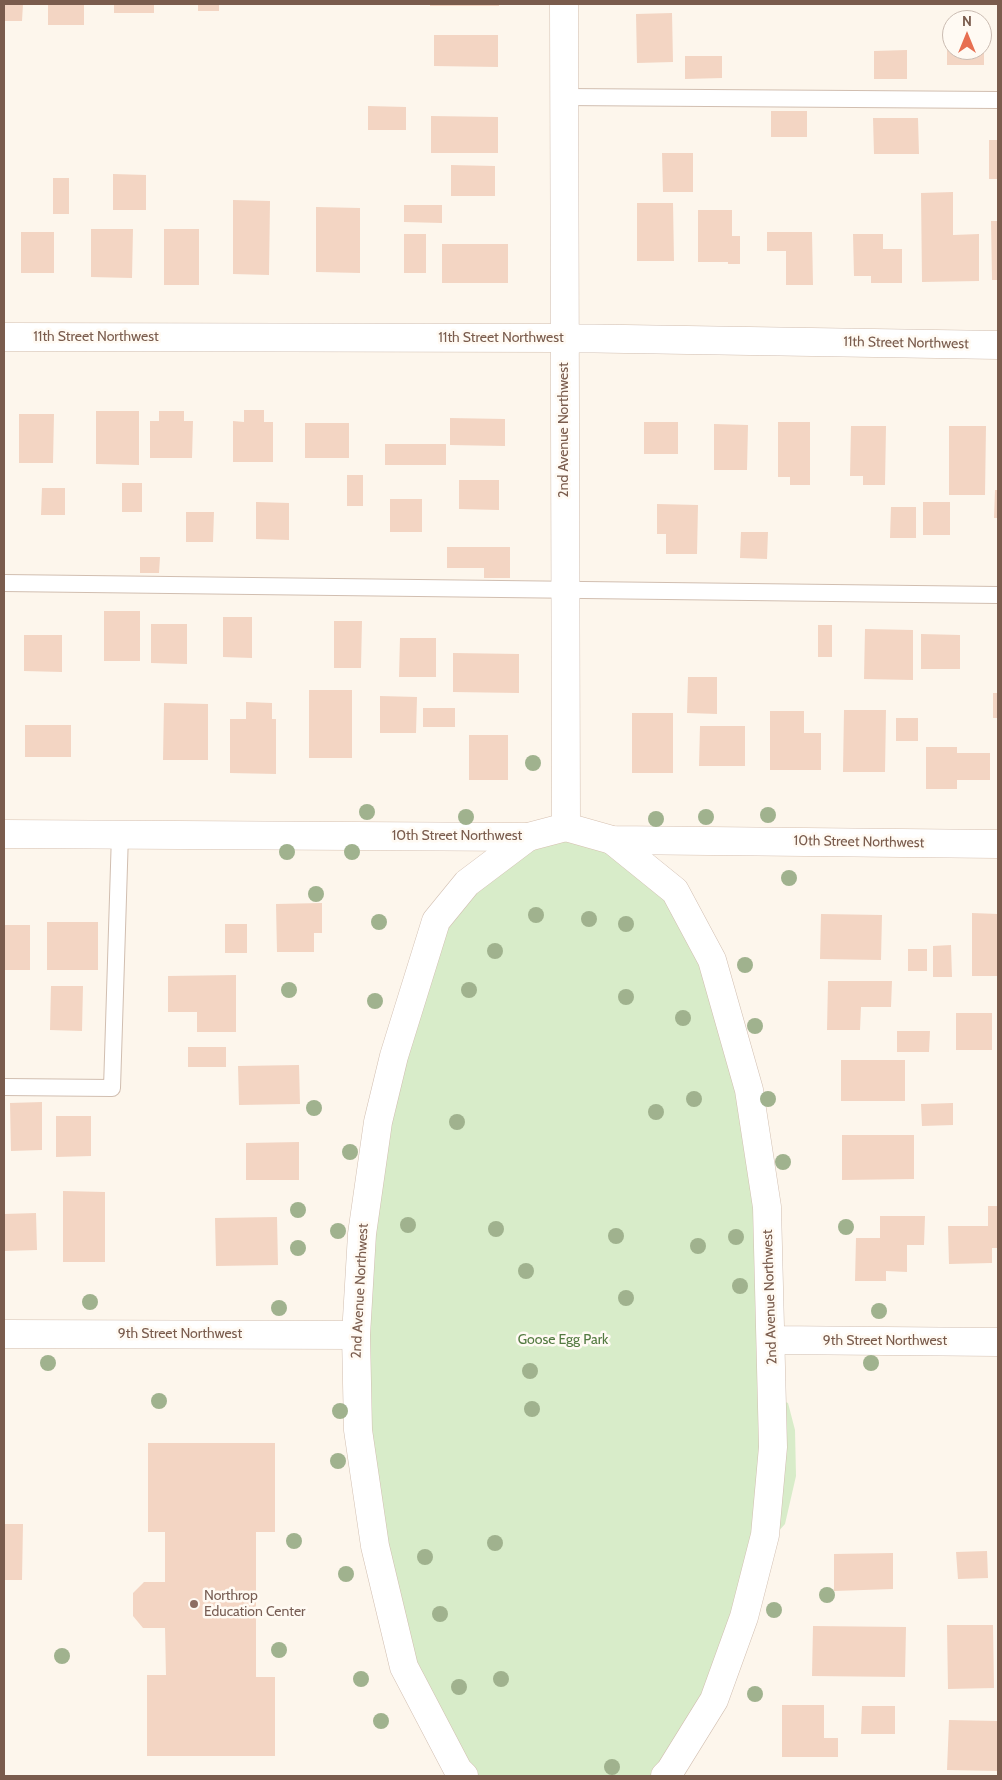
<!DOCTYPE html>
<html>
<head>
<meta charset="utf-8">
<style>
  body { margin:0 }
  #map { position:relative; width:1002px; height:1780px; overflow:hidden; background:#fdf6ec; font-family:Cabin,sans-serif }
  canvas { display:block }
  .frame { position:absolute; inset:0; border:5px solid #7a5c4d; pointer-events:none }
  .north { position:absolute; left:942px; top:10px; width:50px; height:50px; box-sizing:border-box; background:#fffaf3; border:1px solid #cabbb1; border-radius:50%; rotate:0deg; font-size:14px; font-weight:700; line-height:20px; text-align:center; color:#7a5c4d }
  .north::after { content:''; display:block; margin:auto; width:18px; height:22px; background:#e76f51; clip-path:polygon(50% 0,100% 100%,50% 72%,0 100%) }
</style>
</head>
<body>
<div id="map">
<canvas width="1002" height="1780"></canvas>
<div class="frame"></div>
<div class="north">N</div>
</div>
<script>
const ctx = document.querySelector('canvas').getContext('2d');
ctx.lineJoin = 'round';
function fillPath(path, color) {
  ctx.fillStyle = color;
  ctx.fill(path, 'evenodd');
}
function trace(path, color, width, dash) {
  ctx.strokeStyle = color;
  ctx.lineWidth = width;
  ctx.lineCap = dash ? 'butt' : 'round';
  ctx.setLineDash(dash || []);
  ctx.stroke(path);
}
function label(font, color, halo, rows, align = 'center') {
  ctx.font = font + ' Cabin,sans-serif';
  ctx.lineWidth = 5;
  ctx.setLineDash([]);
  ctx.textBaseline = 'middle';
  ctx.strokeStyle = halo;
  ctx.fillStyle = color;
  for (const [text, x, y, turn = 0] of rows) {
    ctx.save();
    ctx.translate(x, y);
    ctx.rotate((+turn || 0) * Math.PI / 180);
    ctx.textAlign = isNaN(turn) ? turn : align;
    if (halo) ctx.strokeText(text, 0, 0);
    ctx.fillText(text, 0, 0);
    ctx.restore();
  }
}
const green = new Path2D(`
  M566,827l109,64 74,199 23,307 16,6 7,27 1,46 -11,48 -24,27 -17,66 -79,159h-201l-60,-109 -48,-332 38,-279 73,-173z`);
const building = new Path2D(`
  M4,4h19l-1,17h-18z
  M48,4h36v21h-36z
  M114,4h40v9h-40z
  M198,4h21v7h-21z
  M430,4h69v2h-69z
  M672,13l1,49 -36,1 -1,-49z
  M434,35h64v32l-64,-1z
  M947,39h5v11h30v-11h2v26h-37z
  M907,50v29h-33v-28z
  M685,56h37v22l-37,1z
  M368,106l38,1v23h-38z
  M771,111h36v26h-36z
  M431,116l67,1v36h-67z
  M873,118h45l1,36h-45z
  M989,140h9v39h-9z
  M662,153h31v39h-30z
  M451,165l44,1v30h-44z
  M113,174l33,1v35h-33z
  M53,178h16v36h-16z
  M953,192v43l26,-1v47l-57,1 -1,-89z
  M233,200l37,1 -1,74 -36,-1z
  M637,203h36l1,58h-37z
  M404,205h38v18l-38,-1z
  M316,207l44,1v65l-44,-1z
  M698,210h34v26h8v28h-12v-2h-30z
  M991,221h7v59h-6z
  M91,229h42l-1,49 -41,-1z
  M164,229h35v56h-35z
  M21,232h33v41h-33z
  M767,232h45l1,53h-27v-34h-19z
  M404,234h22v39h-22z
  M853,234h30v15h19v34h-31v-7h-17z
  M442,244h66v39h-66z
  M244,410h20v12h9v40h-40v-41l11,1z
  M96,411h43v54l-43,-1z
  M159,411h25v10h9l-1,37h-42v-37h9z
  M19,414h35l-1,49h-34z
  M450,418l55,1v27l-55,-1z
  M644,422h34v32h-34z
  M778,422h32v63h-20v-8h-12z
  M305,423h44v35h-44z
  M714,424l34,1 -1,45h-33z
  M851,426h35l-1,59h-22v-9h-13z
  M949,426h37l-1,69h-36z
  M385,444h61v21h-61z
  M347,475h16v31h-16z
  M459,480h40v30l-40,-1z
  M122,483h20v29h-20z
  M42,488h23v27h-24z
  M995,490h3v28h-4z
  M390,499h32v33h-32z
  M256,502l33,1v37l-33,-1z
  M923,502h27v33h-27z
  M657,504l41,1 -1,49h-31v-20h-9z
  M891,507h25v31h-26z
  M186,512h28l-1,30h-27z
  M741,532h27l-1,27 -27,-1z
  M447,547h63v31h-26v-10h-37z
  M140,557h20l-1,16h-19z
  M104,611h36v50h-36z
  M223,617h29v41l-29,-1z
  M334,621h28l-1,47h-27z
  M151,624h36v40l-36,-1z
  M818,625h14v32h-14z
  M865,629l48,1v50l-49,-1z
  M921,634l39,1v34h-39z
  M24,635h38v37l-38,-1z
  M400,638h36v39h-37z
  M453,653l66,1v39l-66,-1z
  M688,677h29v37l-30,-1z
  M309,690h43v68h-43z
  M993,693h5v25h-5z
  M380,696l37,1 -1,36h-36z
  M246,702l26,1v16h4v55l-46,-1v-54h16z
  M164,703l44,1v56h-45z
  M423,708h32v19h-32z
  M844,710h42l-1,62h-42z
  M770,711h34v22h17v37h-51z
  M632,713h41v60h-41z
  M896,718h22v23h-22z
  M25,725h46v32h-46z
  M700,726h45v40h-46z
  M469,735h39v45h-39z
  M926,747h31v6h33v27h-33v9h-31z
  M322,903v30h-8v19h-37l-1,-48z
  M972,913l26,1v62h-26z
  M821,914l61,1 -1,45 -61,-1z
  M47,922h51v48h-51z
  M225,924h22v29h-22z
  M4,925h26v45h-26z
  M951,945l1,32h-19v-31z
  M908,949h19v22h-19z
  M236,975v57h-39v-20h-29v-36z
  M828,981h64l-1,26h-30l-1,23h-33z
  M51,986h32l-1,45 -32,-1z
  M956,1013h36v37h-36z
  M897,1031h33l-1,21h-32z
  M188,1047h38v20h-38z
  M841,1060h64v41h-64z
  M299,1065l1,39 -61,1 -1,-39z
  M42,1102v48l-31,1 -1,-48z
  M953,1103v22l-31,1 -1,-22z
  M56,1116h35v40l-35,1z
  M842,1135h72v44l-72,1z
  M299,1142v38h-53v-37z
  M63,1191l42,1v70h-42z
  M988,1206h10v42h-6v15l-43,1 -1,-38h40z
  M36,1213l1,37 -33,1v-37z
  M880,1216h45l-1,29h-17v27l-21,-1v10h-31l1,-43h24z
  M277,1217l1,48 -62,1 -1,-48z
  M148,1443h127v89h-19v145h19v79h-128v-81h19l-1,-47h-22l-10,-12v-23l11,-11h21v-50h-17z
  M4,1524h19l-1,56h-18z
  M987,1551l1,27 -30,1 -2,-27z
  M893,1553v36l-59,2v-37z
  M947,1625h46l1,63 -46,1z
  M813,1626l93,1 -1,50 -93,-1z
  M782,1705h42v33h14v19h-56z
  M862,1706h33v28h-34z
  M949,1720l49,1v50l-51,-1z`);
const lane = new Path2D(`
  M563,97l435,3
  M4,583l994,12
  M4,1087l108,1 8,-254`);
const street = new Path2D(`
  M564,4l2,823
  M4,337l559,1 435,7
  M612,840l63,51 37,69 37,130 18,117 6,240 -8,88 -21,82 -30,83 -44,71 -5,5
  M4,1334l352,1
  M771,1340l227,2
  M464,1776l-6,-6 -54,-103 -29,-121 -17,-116 -2,-95 6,-101 16,-112 16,-66 42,-135 31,-38 61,-46`);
const secondary = new Path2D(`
  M4,834l524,3 38,-10 46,13 386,4`);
const trees = [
  [533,763],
  [367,812],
  [768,815],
  [466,817],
  [706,817],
  [656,819],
  [287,852],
  [352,852],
  [789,878],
  [316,894],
  [536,915],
  [589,919],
  [379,922],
  [626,924],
  [495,951],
  [745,965],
  [289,990],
  [469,990],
  [626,997],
  [375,1001],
  [683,1018],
  [755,1026],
  [694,1099],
  [768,1099],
  [314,1108],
  [656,1112],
  [457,1122],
  [350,1152],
  [783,1162],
  [298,1210],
  [408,1225],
  [846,1227],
  [496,1229],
  [338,1231],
  [616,1236],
  [736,1237],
  [698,1246],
  [298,1248],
  [526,1271],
  [740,1286],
  [626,1298],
  [90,1302],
  [279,1308],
  [879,1311],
  [48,1363],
  [871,1363],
  [530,1371],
  [159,1401],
  [532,1409],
  [340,1411],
  [338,1461],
  [294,1541],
  [495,1543],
  [425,1557],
  [346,1574],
  [827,1595],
  [774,1610],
  [440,1614],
  [279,1650],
  [62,1656],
  [361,1679],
  [501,1679],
  [459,1687],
  [755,1694],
  [381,1721],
  [612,1767]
];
const markers = [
  [194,1604,5,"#8d6e63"]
];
const streetNames = [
  ["11th Street Northwest",96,337],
  ["11th Street Northwest",501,338],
  ["11th Street Northwest",906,343,1],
  ["2nd Avenue Northwest",564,430,-90],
  ["10th Street Northwest",457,836],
  ["10th Street Northwest",859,842,1],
  ["2nd Avenue Northwest",360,1291,-87],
  ["2nd Avenue Northwest",770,1297,-92],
  ["9th Street Northwest",180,1334],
  ["9th Street Northwest",885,1341]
];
const parkNames = [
  ["Goose Egg Park",563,1340]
];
const educationNames = [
  ["Northrop",204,1596],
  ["Education Center",204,1612]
];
fillPath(green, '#d8ecc9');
fillPath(building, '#f3d5c3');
trace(lane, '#d1beb0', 18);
trace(street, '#d1beb0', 29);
trace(secondary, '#d6c0b0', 29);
trace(lane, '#fff', 16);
trace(street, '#fff', 28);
trace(secondary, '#fff', 28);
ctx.fillStyle = '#a0b28e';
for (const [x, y] of trees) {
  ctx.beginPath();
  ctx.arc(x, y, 8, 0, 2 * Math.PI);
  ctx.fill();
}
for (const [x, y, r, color] of markers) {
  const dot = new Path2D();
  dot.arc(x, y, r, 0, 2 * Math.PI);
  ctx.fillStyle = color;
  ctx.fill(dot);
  trace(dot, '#fffaf3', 2);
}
label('14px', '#7a5c4d', '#fffaf3', streetNames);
label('14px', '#537a41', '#fffaf3', parkNames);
label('14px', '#785e54', '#fffaf3', educationNames, 'left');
</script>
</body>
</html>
